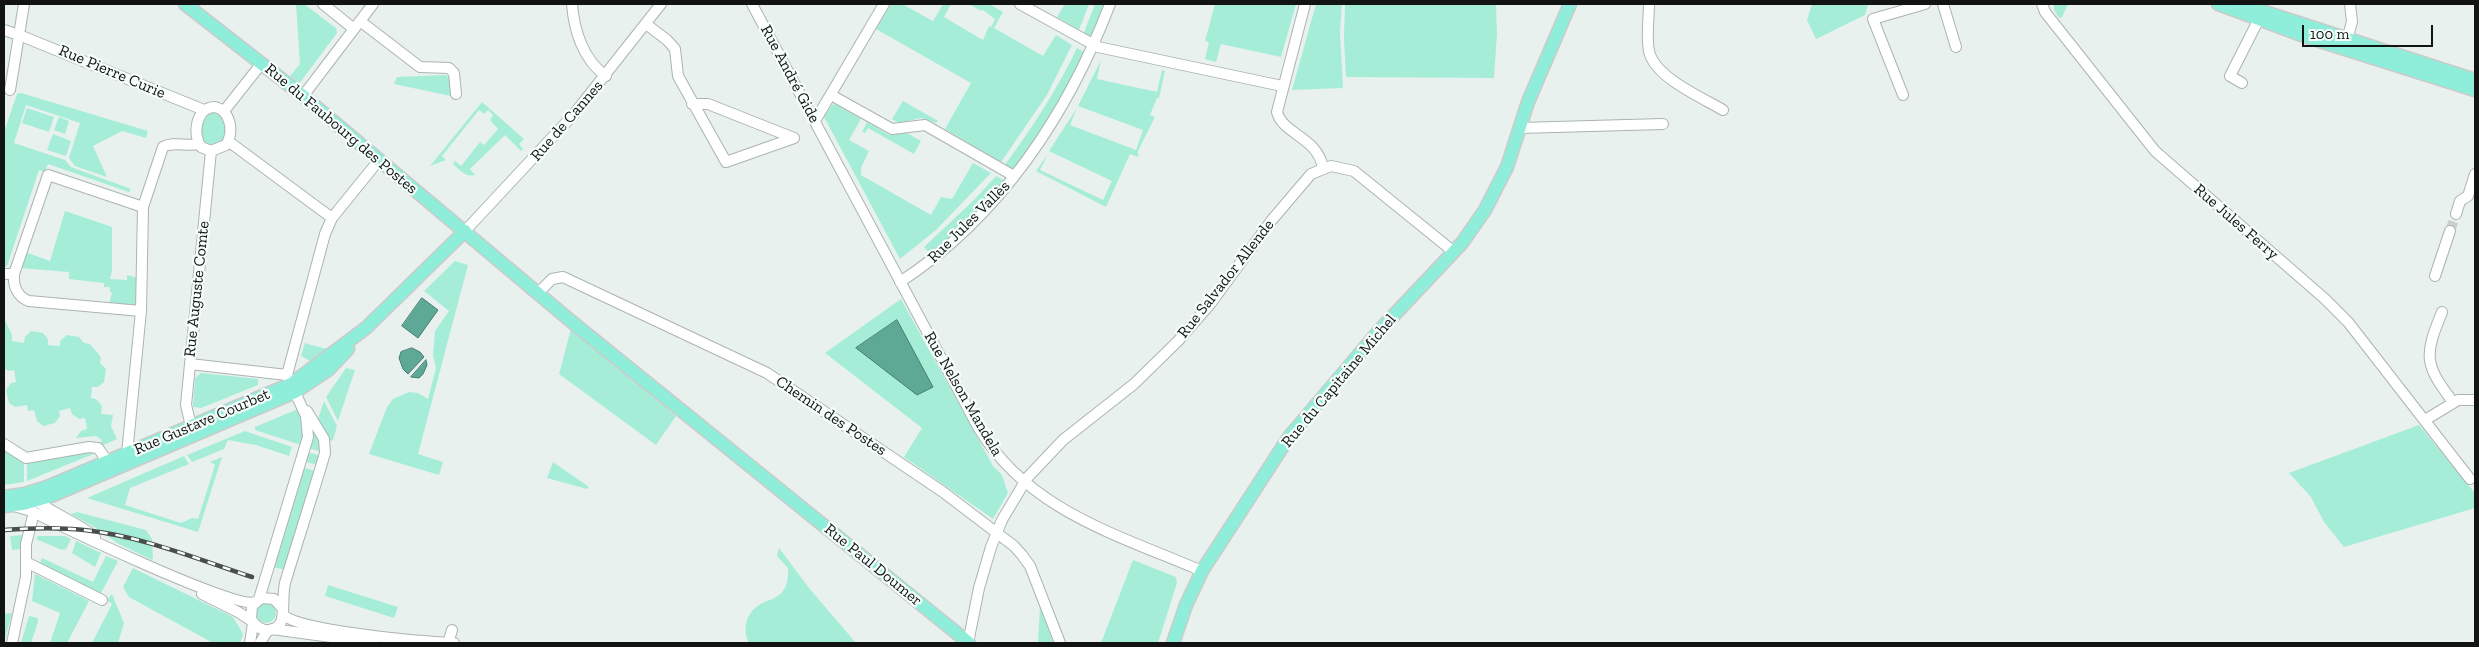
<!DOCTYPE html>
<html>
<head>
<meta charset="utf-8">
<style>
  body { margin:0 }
  #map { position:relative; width:2479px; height:647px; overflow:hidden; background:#e8f1ee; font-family:"Zilla Slab",serif }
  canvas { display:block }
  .frame { position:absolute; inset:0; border:5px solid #111413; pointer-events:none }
  .scale { position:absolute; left:2302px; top:25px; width:131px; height:22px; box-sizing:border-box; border:2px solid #111413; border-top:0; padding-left:6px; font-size:15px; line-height:18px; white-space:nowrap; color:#111413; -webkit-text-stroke:4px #f5fefb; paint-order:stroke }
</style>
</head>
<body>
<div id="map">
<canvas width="2479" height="647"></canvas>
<div class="frame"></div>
<div class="scale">100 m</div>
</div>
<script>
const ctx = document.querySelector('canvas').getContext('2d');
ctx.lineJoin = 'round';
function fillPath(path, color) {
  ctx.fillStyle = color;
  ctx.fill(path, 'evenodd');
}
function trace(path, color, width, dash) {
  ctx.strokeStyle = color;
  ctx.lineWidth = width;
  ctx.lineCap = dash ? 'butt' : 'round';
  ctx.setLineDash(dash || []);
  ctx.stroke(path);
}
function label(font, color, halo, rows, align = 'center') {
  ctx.font = font + ' "Zilla Slab",serif';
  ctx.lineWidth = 4.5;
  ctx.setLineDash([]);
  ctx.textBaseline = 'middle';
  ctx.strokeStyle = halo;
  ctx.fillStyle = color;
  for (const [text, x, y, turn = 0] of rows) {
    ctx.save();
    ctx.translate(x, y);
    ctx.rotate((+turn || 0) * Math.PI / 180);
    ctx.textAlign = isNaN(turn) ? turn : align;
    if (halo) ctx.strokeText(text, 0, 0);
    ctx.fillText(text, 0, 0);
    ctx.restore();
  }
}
const green = new Path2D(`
  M296,4h8l32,24 1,5 -38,51 -9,-8 10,-12z
  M891,4h11l31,17 10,-17h8l-7,13 39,23 6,-14 2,1 4,-8 -12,-9 -2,1 -12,-7h20l14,8 -9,16 49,28 13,-21 16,10 -25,50 -46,67 -56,-33 26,-46 -95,-54z
  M1065,4h24l-10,26 -22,-13z
  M1095,4h11l-13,31 -5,2 -5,-2z
  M1215,4h81l-15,53 -60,-13 -5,18 -11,-3 4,-17 -4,-1z
  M1316,4h26l-2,28 3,56 -51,2z
  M1345,4h151l1,30 -3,44 -148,-1 -2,-38z
  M1812,4h56l-3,11 -49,24 -9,-19z
  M2054,4h14l-6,13 -3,1 -5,-8z
  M1077,48l9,5 -47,85 -26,31 -9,-3c28,-38 53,-76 73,-118z
  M1101,60l-4,19 60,13 5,-22 3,1 -6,27h-2l-7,17 5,2 -18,36 2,1 -1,3 -8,-3 -24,53 -70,-36 12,-17 -8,16 63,30 9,-19 -63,-30 28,-43 -7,17 66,25 7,-20 -65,-24z
  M445,75l5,3 1,18 -57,-12 3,-7z
  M21,93l127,38 -2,7 -24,-7 -29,15 14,31 -32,-11 -6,-8 11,-35 -54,-18 -12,38 51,17 6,7 60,22 -2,3 -81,-28 -3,8 -6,-2 -32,96h-3v-134l13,-38z
  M903,101l35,20 -2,2 -15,-5 -22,5 -7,-4z
  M482,102l42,37 -5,5 4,5 -2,2 -16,-16 -35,34 5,6c-9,3 -16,-6 -22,-11l2,-3 6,5 19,-24 4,3 14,-16 -8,-9 3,-5 -5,-5 -4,4 -5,-4 -37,46 4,4 -16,6z
  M835,104l26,15 -12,21 20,11 -8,17v7l70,40 10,-18 11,2 21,-36 18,10 -55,57 -36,29 -76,-142 8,-12z
  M27,108l27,9 -5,15 -27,-9z
  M212,112l13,6 1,20 -11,9 -12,-4 -2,-6 3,-19z
  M59,117l10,4 -4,13 -11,-4z
  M867,122l22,13 18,-2 14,8 -7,13 -46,-26 -3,5 -3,-1z
  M53,134l18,7 -5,15 -19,-6z
  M996,176l9,5 -36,39 -38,35 -7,-8 50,-47z
  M65,211l47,16v44l-2,8 17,1v-5l11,3v15l-4,14 -25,-2 3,-13h-2v-5h-6v-4l-35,-4v-7l-49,-4 5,-16 25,9z
  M455,261l13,4 -50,189 25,8 -4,13 -70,-21 18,-47 6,-8 16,-7 9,1 10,6 8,-31 -3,-12 2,-25 14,-20 -25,-20z
  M901,299l92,167 9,9 6,18 -15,26 -89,-62 18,-29 -97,-75z
  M4,318l8,17v6l12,2 1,-6 6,-6 12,2 5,6v6l12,1v-5l7,-6 12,2 5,6 6,1 11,13 -1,6 6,6 -2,13 -6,5h-6l-1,11 5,1 6,7 -1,8 12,1 -2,11 6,13 -16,7 -2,-1 3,-5 -6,-4 -20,2 5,-7 6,-2 -2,-11 -6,1 -7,-5 -2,-6 -11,3 1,5 -5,7 -12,3 -6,-5 -3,-11 -6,1 -1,-6 -12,2 -6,-4 -3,-13 5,-7 5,-1 -2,-12 -6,1 -4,-3z
  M571,329l105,87 -20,29 -97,-71z
  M305,343l3,1 19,5 -17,12 -9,-5z
  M346,368l9,2 -17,51 -12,-24z
  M201,373l57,6v6l-57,23 -8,-1 2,-29z
  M324,401l13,25 -4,14 -5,2 -11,-20z
  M298,409l6,13v24l-49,-16v-3z
  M311,424l7,9 4,19 -14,-4z
  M2419,425l56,68v15l-131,39 -20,-25 -13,-25 -22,-24z
  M245,431l47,16 -3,9 -33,-11 -28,-5 -4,9 -32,13 -5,-7z
  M6,450l18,12v20l-20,3v-31z
  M90,451l6,2 -69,28v-19z
  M307,452l15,4 -4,9 -12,-3z
  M184,456l5,8 -59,24 -5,17 56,18 11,-5 6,1 17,-54 -5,-3 12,-5 -24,75 -111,-34z
  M553,462l36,25 -2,2 -40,-11z
  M305,468l10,3 -29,99 -13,-3 28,-97z
  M77,512l69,18 6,9 1,19 -1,2 -35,-17 -21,-15 -25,-14z
  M24,535l-3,14 -9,1 -2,-14z
  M38,536h27l6,3 -5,10 -4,1 -26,-11z
  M76,541l25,12 -6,14 -23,-14z
  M779,548l30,40 47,55h-107c-7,-13 -3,-30 10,-38 8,-5 18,-6 24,-14 5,-7 5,-14 5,-23l-11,-12z
  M106,556l12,5 -18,34 -61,-29 3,-8 51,24z
  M1133,560l43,17 1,6 -19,60h-57z
  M133,568l100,49 10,17 -3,9h-27l-84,-46 -6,-10z
  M35,574l54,27 -22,42h-17l10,-30 -28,-12z
  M328,585l70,22 -4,11 -69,-22z
  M112,594l12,29 -6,20h-26l20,-39 -5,-4z
  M256 613a10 10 0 1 1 20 0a10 10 0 1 1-20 0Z
  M1040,606l13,37h-15z
  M12,613l-8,30v-29z
  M29,616l9,2v4l-7,21h-10z`);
const water = new Path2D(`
  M422,298l16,12 -20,28 -16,-12z
  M897,320l36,67 -16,8 -61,-47z
  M412,348l8,4 4,5 -16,17 -5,-5 -4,-11 2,-6z
  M426,360l1,5 -4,9 -4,4 -8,-1z`);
const minorTunnel = new Path2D(`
  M2450,231l6,-17`);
const minor = new Path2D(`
  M323,4l31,25
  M572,4c2,26 11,56 34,72
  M752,4l226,423c49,83 140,108 224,144
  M1020,4l78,43 184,39
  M1305,4l-28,108c6,23 40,24 46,56
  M1649,4c0,15 -3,31 0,47 5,26 52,46 74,59
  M1943,4l13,43
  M2042,4l3,8 110,139 170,148 23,23 122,157
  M360,21l60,46 29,1 5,5 2,21
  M646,24l21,16 8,9 3,27 48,86 68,-24
  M4,30l15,5 5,-31
  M2345,46l7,-24 -2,-18
  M2242,83l-12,-7 32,-63
  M10,90l9,-55 185,75
  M831,95l61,34 33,-4 89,51
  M1903,95l-30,-76 52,-15
  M303,96l70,-92
  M692,104h16l86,34
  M215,107c16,4 19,25 11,38l-15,6 -10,-4c-9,-13 -5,-40 14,-40z
  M224,111l38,-48
  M815,121l69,-117
  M1519,128l144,-4
  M228,141l104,77
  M143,207l20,-60c10,-6 24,0 36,-3
  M2456,214l4,-13 8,-5 7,-22
  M465,231l109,-117 87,-110
  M4,274h10c-1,13 4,23 15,27l112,10 -14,143
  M14,274l34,-99 95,32 -2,104
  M2435,276l15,-45
  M900,282c100,-65 168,-168 210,-278
  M538,293l14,-14 11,-2 204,96 176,119 71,54 8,9 8,11 30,77
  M2442,312c-18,44 -18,52 11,90
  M190,364l97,11
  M2425,420l33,-20h17
  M191,426l-5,-21 25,-254
  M4,444l22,14 63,-11 9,1 10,14
  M31,497c20,16 44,24 64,40
  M14,506l17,5c28,14 204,99 224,91
  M26,562l76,38
  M202,594l36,18 14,9
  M259,599l49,-162 -2,-21 -19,-41 38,-141 7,-16 47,-58
  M282,608l-8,-9 -13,-1 -9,8 -1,13c6,11 20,16 29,5 5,-7 2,-30 5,-41 13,-43 27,-86 40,-130l-1,-14 -17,-28
  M283,614c11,17 145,28 171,29
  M272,629l103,14
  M12,643l14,-66v-33l8,-32
  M250,643l3,-20
  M260,643l8,-13
  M448,643l4,-13
  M968,643l11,-55 12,-41 11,-27 25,-42 36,-38 71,-56 44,-43 33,-38 60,-82 40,-47 20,-8 23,5 100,81`);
const major = new Path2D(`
  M185,4l118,92 269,226 397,321
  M2218,4l86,32 171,54
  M2240,4l235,76
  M4,497l21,-3 22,-7 244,-103 75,-56 99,-97
  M4,506l19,-2 28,-8 244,-104 33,-22 20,-21
  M1173,643l13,-38 16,-34 87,-134 89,-105 84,-89 23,-33 22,-43 21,-65 42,-98`);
const rail = new Path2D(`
  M4,530c26,-2 53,-3 80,0 58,6 113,29 168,47`);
const streetNames = [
  ["Rue Pierre Curie",112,72,23],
  ["Rue André Gide",790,74,62],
  ["Rue de Cannes",567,121,-49],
  ["Rue du Faubourg des Postes",341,129,40],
  ["Rue Jules Vallès",969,222,-45],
  ["Rue Jules Ferry",2236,222,41],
  ["Rue Salvador Allende",1226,279,-52],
  ["Rue Auguste Comte",197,289,-84],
  ["Rue du Capitaine Michel",1339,381,-50],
  ["Rue Nelson Mandela",963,394,60],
  ["Chemin des Postes",831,416,34],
  ["Rue Gustave Courbet",202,422,-23],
  ["Rue Paul Doumer",873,565,39]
];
fillPath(green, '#a6edd8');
fillPath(water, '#5ea995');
trace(water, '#477c6e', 1);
trace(minorTunnel, '#c8d0cd', 10, [10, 5]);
trace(minor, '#abb4b1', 12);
trace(major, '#cbcbcb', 15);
trace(minor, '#fff', 10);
trace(major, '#8feed9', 12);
trace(rail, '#494d4c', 4.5);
trace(rail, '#f5fefb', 2.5, [8]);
label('16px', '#111413', '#f5fefb', streetNames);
</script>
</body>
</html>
